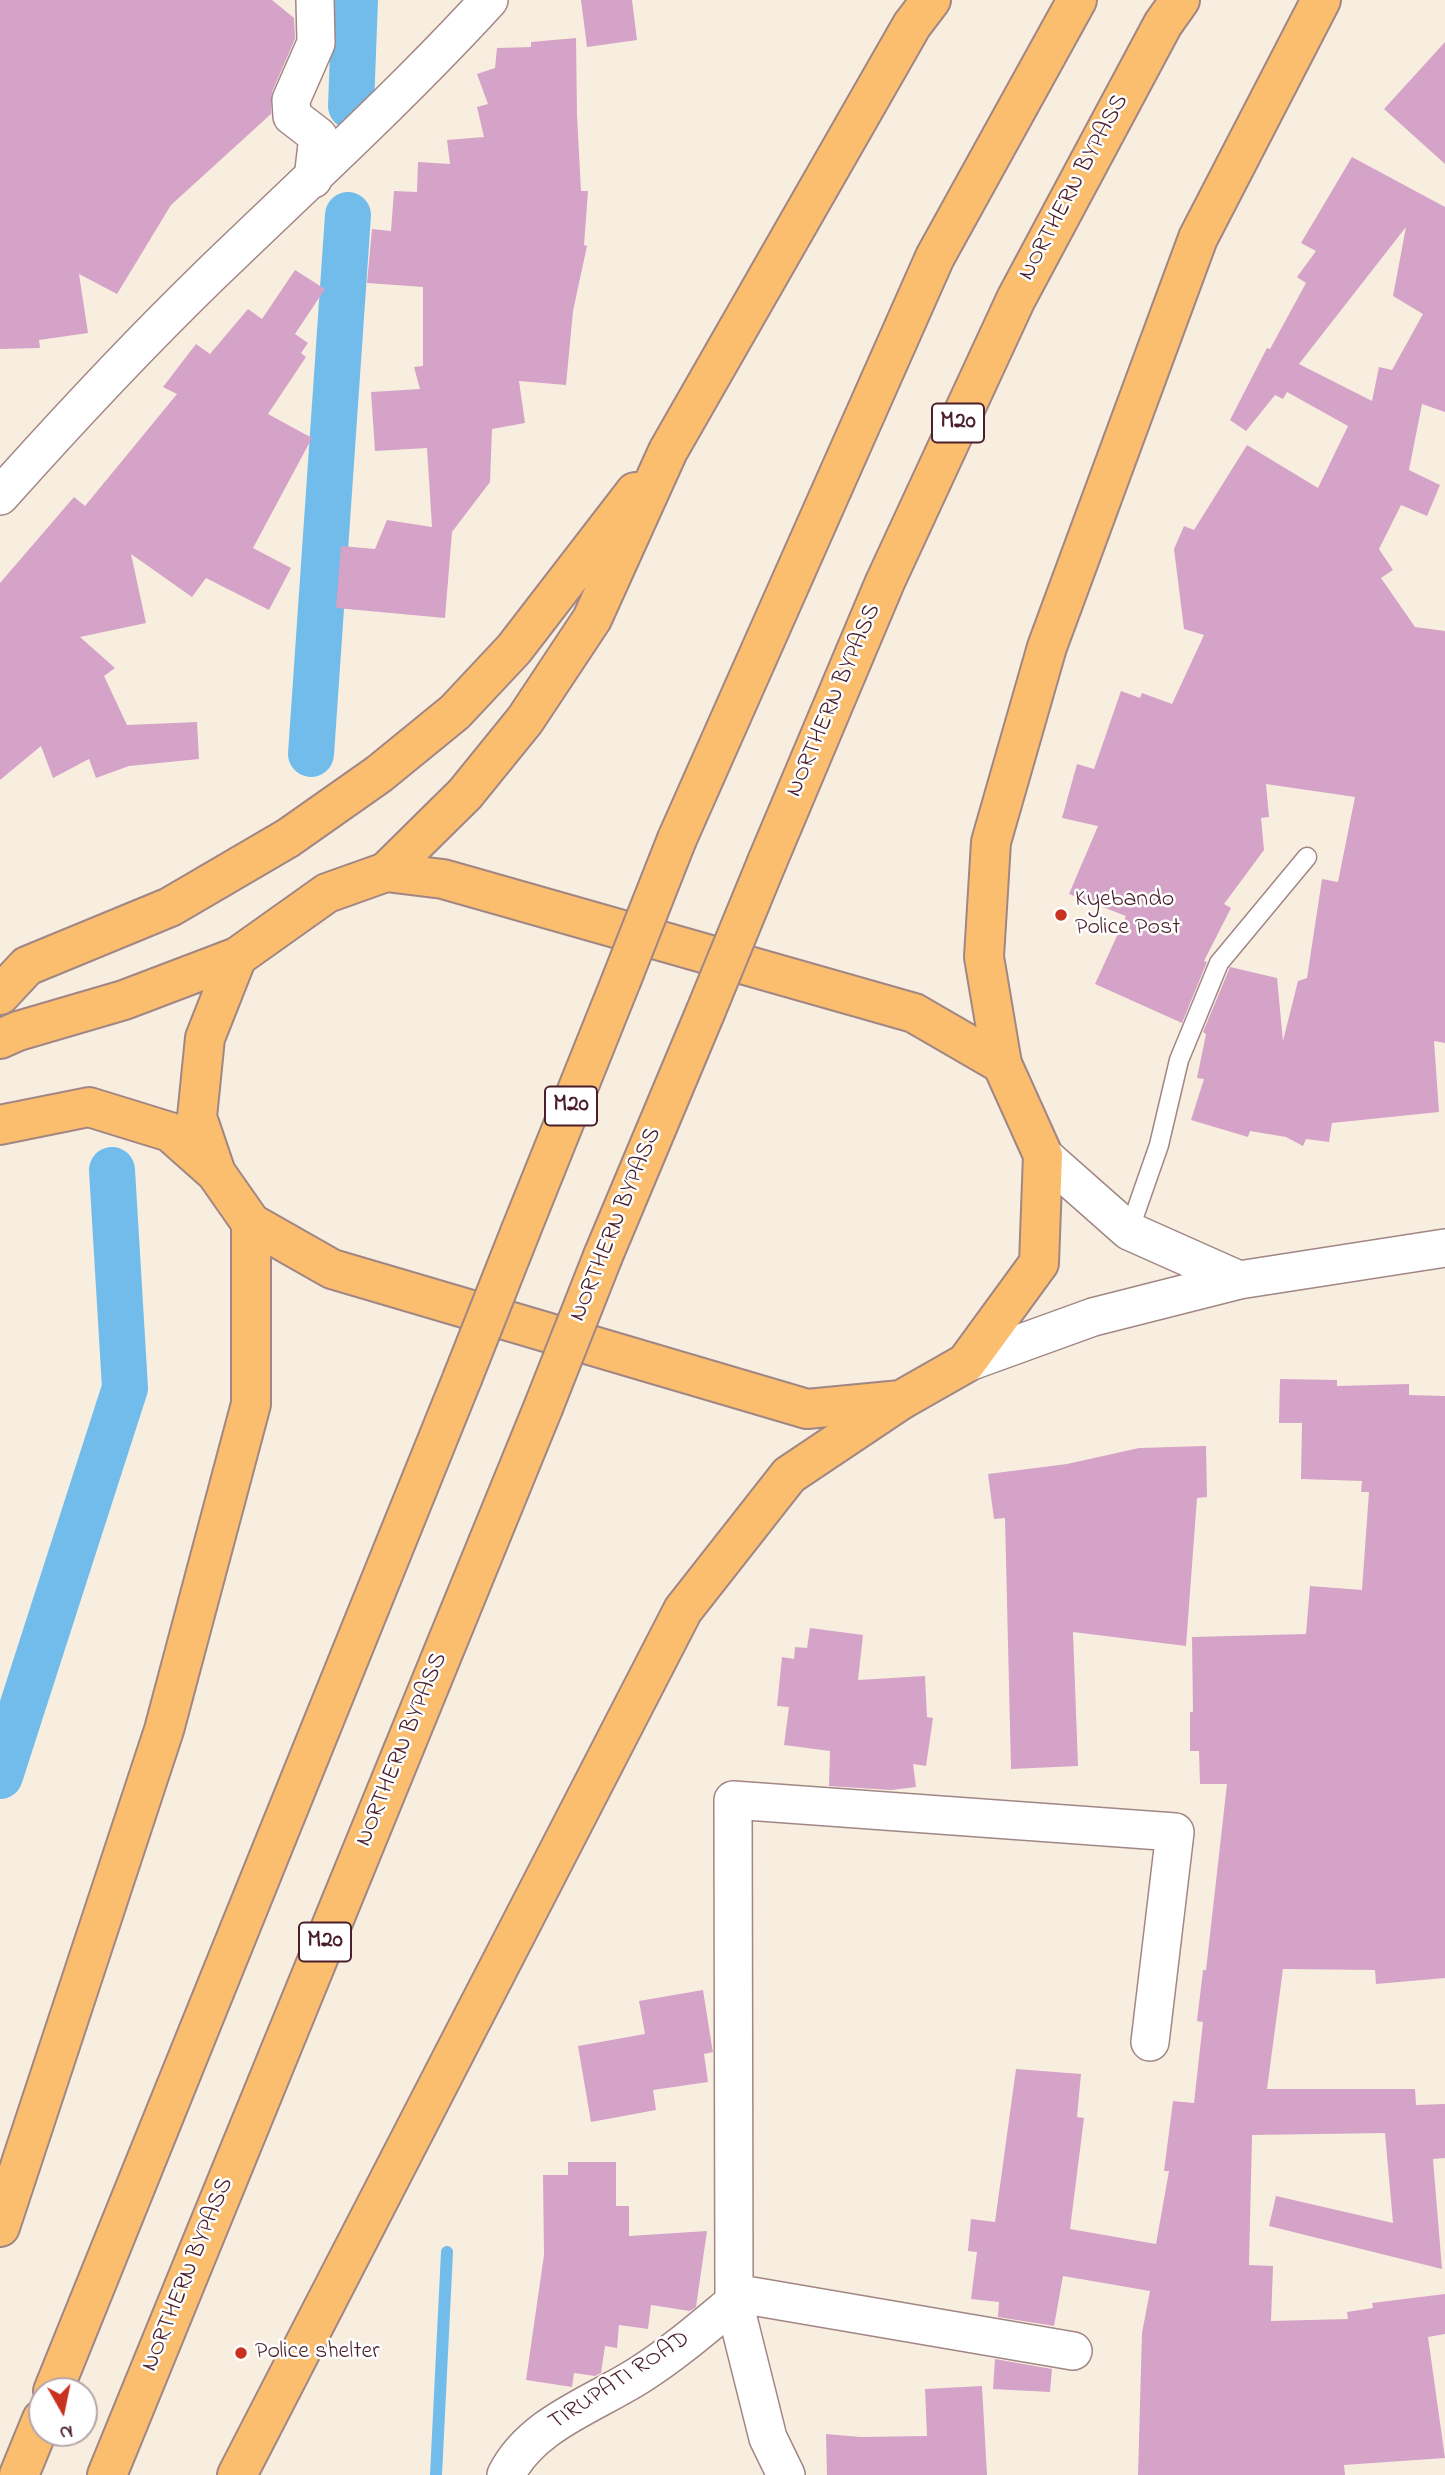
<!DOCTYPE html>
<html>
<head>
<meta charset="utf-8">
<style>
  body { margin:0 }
  #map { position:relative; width:1445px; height:2475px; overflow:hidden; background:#f8eedf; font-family:"Indie Flower",sans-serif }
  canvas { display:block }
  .north { position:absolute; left:28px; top:2377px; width:70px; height:70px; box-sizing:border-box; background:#fff; border:2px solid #b7a5aa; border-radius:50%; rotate:171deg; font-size:19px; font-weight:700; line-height:28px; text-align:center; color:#4a1f2b }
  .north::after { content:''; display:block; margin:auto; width:24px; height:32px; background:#c8321e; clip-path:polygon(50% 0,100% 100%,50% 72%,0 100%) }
</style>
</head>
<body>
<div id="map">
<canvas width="1445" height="2475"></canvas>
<div class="north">N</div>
</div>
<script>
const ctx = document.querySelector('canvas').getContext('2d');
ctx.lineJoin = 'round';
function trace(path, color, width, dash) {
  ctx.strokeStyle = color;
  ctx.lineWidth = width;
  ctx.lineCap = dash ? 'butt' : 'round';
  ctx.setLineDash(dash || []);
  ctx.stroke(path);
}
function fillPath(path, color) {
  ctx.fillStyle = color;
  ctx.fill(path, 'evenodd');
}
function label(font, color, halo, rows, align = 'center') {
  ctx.font = font + ' "Indie Flower",sans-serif';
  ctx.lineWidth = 5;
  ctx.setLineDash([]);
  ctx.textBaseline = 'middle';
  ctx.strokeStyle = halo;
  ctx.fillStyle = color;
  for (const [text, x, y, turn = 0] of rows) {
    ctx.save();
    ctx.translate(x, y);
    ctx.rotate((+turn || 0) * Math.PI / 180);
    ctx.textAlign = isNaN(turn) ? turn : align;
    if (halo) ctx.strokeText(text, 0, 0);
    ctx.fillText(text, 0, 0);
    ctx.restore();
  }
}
const stream = new Path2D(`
  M436,2475l11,-223`);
const canal = new Path2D(`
  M351,106l4,-106
  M311,754l37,-539
  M0,1776l125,-388 -13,-218`);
const building = new Path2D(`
  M0,0h272l22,18 1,21 -23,53 -1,22 -100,91 -54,89 -38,-20 9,59 -49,7 1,8 -40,1z
  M581,0h51l5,40 -50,7z
  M576,38l1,77 4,76h7l-4,54 3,1 -14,65 -7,74 -47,-4 6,42 -33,6 -2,53 -38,50 -7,86 -109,-10 5,-62 34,3 12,-29 45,7 -5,-79 -52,3 -4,-59 49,-3 -6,-22 9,-1v-79l-56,-4 5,-54 19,2 3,-40 23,1 1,-30 32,2 -3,-24 37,-3 -7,-30 11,-3 -11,-30 18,-6 2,-20 34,-1v-5z
  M1445,42v122l-61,-55z
  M1352,157l93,50v205l-23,-8 -13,66 31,15 -13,31 -26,-11 -22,44 14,21 -12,8 34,49 30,4v412l-11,-2 5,71 -107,11 -3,19 -23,-3 -3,7 -17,-9 -36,-6 -2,6 -57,-17 13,-41 -7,-1 9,-44 -3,-2 27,-65 47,11 6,63 15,-60 9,-3 15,-99 16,3 17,-85 -89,-13 3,33 -8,1 3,32 -40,54 7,4 -27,53 3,1 -25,61 -87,-39 31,-68 -57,-22 29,-68 -36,-8 15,-54 17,5 27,-78 19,7 2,-5 30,11 32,-69 -20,-6 -10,-80 10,-23 10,4 53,-85 71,43 30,-62 -61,-34 -4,7 -8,-4 -29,36 -16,-11 37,-72 3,1 36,-66 -9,-6 19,-26 -15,-8zM1406,227l-13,69 30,18 -31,56 -13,-3 -7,34 -73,-37z
  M295,270l30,19 -30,45 13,9 -7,10 5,4 -38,57 44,24 -59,110 38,20 -22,42 -63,-32 -14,19 -61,-43 15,69 -66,14 35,31 -11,8 23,49 70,-3 2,37 -70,7 -33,12 -7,-19 -36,19 -12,-32 -41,34v-197l74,-86 11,9 92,-112 -14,-7 33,-43 14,10 38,-45 14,10z
  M1280,1379l57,1v6l72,-2v11l36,1v582l-69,6 -1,-14 -92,-1 -16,120h148l1,16 29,-1v54l-12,1 9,110 -173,-43 7,-30 117,27 -8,-90 -133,2 -3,130 24,1 -2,55 77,-2 -1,-7 26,-4 -1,-5 73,-9v40l-17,3 17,121 -101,7 1,10h-207l4,-142 8,-42 -87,-15 -9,50 -56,-9 1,-15 -28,-3 6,-47 -9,-1 3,-32 24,3 21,-153 65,5 -4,43 7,1 -14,111 86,15 13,-73h-5l9,-70 21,2 9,-81 -6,-1 6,-51h3l21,-186h-27l-1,-33h-9v-39h3l-1,-75 114,-3 4,-48 52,4 7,-98h-8l1,-11 -61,-2 1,-56h-23z
  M1206,1446l1,51 -10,1 -11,148 -113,-14 5,134 -67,3 -6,-251 -11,1 -6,-45 79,-10 72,-16z
  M810,1628l53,7 -5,45 67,-4 2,41 6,1 -7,48 -13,-2 3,23 -25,3 -62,-4 1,-35 -46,-6 5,-38 -12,-1 5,-49 12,2 1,-12 12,1z
  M703,1990l9,57 1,5 -9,2 4,28 -55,8 3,20 -65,12 -13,-76 67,-12 -6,-33z
  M568,2162h48v44h13v30l78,-5 -11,76 -6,4 -39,-6 -3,24 -29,-4 -2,23 -12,-2 -4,27 -6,3 -21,-3 -2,14 -46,-7 18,-125 -1,-80h25z
  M995,2359l57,10 -2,23 -57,-3z
  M982,2386l5,89h-160l-1,-41 35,3 66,-1 -2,-47z`);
const lane = new Path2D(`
  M1129,1231l30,-86 20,-85 40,-97 88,-106`);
const street = new Path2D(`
  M313,179l5,-43 -26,-20 -1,-16 25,-57 -1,-43
  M0,496c67,-75 136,-149 209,-220 94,-91 191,-179 280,-276
  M1043,1155l86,76 110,49
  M966,1363l127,-46 146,-37 206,-32
  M734,2302l34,136 18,37
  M1073,2351l-339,-58 -1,-493 442,32 -25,210
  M506,2475c26,-52 89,-71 135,-101 33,-21 63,-47 93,-72v-9`);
const primary = new Path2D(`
  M386,872l57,7 471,134 88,51 41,91 -4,108 -73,100 -65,37 -94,9 -475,-140 -81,-46 -35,-50 -19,-56 8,-79 32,-81 90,-64z
  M0,1039l18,-8 106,-31 113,-43
  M0,1125l89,-18 81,25 45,40`);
const highway = new Path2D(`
  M677,839l258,-582 142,-257
  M767,862l118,-280 131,-283 147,-275 17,-24
  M386,872l79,-78 60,-74 67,-101 76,-168 244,-426 19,-25
  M0,995l27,-29 143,-59 118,-69 91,-64 76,-62 59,-63 121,-157
  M1002,1064l-18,-107 7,-115 56,-195 151,-409 123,-238
  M521,1230l100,-249
  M603,1256l102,-243
  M0,2227l164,-497 87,-326v-181
  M53,2391l409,-1012
  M19,2475l23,-56
  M107,2475l436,-1067
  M237,2475l446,-865 106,-135 112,-75`);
const highwayBridge = new Path2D(`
  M621,981l56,-142
  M705,1013l62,-151
  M462,1379l59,-149
  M543,1408l60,-152`);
const markers = [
  [1061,915,7,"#c8321e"],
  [241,2353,7,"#c8321e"]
];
const shields = [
  [958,423,52],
  [571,1106,52],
  [325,1942,52]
];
const shieldNames = [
  ["M20",958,423],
  ["M20",571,1106],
  ["M20",325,1942]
];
const streetNames = [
  ["NORTHERN BYPASS",1075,188,-62],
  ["NORTHERN BYPASS",835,701,-67],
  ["NORTHERN BYPASS",617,1225,-68],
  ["NORTHERN BYPASS",403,1750,-68],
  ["NORTHERN BYPASS",189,2275,-68],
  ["TIRUPATI ROAD",620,2382,-33]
];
const poiNames = [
  ["Kyebando",1075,901],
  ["Police Post",1075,929],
  ["Police shelter",255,2353]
];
trace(stream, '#72bceb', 12);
trace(canal, '#72bceb', 46);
fillPath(building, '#d5a3c8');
trace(lane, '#a18685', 21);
trace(street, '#a18685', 40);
trace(primary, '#a18685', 42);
trace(highway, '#a18685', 42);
trace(lane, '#fff', 18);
trace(street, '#fff', 37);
trace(primary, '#fabe6e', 38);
trace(highway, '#fabe6e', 38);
trace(highwayBridge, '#a18685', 42, []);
trace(highwayBridge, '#fabe6e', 38);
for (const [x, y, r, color] of markers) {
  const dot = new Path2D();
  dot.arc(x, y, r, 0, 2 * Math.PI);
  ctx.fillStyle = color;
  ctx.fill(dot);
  trace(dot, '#fff', 2.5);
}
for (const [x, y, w] of shields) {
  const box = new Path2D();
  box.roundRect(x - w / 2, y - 19.5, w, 39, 5);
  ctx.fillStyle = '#fff';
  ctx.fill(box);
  trace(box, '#4a1f2b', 2);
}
label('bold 23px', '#4a1f2b', null, shieldNames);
label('24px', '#4a1f2b', '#fff', streetNames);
label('24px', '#4a1f2b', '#fff', poiNames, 'left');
</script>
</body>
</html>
